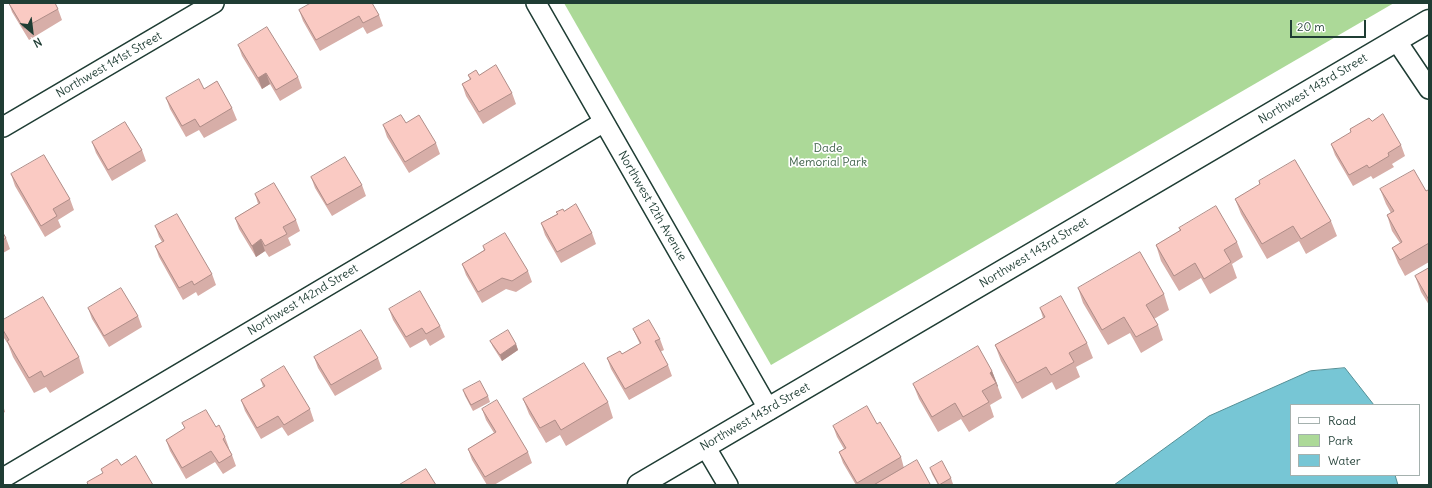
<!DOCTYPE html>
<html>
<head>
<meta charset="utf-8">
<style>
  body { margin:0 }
  #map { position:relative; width:1432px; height:488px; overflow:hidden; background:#fff; font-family:Delius,sans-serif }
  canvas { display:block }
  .frame { position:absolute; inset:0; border:4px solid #1f3d34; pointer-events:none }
  .legend { position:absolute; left:1290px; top:404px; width:130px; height:72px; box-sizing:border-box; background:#fff; border:1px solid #a5b1ae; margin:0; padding:5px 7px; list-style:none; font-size:12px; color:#1f3d34 }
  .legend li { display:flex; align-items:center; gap:8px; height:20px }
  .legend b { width:20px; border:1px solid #a5b1ae }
  .north { position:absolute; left:12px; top:12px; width:40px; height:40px; -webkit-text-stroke:3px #fff; paint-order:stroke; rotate:152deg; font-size:11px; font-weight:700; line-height:16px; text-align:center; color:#1f3d34 }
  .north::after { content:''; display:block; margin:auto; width:14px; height:18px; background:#1f3d34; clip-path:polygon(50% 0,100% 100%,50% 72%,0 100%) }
  .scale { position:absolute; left:1290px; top:20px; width:76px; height:18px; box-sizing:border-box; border:2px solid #1f3d34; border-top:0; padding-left:5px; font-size:12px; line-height:14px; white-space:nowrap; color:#1f3d34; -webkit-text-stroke:3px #fff; paint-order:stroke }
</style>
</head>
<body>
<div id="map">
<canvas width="1432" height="488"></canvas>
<div class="frame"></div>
<ul class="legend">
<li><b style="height:5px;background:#fff"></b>Road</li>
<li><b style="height:11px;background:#acd998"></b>Park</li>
<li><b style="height:11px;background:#77c6d5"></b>Water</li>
</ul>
<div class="north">N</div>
<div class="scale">20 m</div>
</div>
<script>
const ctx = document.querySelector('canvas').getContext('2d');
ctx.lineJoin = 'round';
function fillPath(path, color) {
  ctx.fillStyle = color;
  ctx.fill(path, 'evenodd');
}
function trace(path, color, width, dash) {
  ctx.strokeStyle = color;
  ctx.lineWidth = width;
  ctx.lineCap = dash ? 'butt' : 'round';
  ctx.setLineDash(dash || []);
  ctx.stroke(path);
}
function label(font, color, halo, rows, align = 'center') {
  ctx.font = font + ' Delius,sans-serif';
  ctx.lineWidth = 3.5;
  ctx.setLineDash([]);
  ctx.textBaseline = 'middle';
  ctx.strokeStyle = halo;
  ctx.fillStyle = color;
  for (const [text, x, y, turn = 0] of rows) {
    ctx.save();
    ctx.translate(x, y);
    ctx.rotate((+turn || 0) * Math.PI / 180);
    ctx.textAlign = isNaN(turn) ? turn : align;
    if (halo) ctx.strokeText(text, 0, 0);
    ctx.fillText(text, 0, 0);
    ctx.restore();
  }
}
const green = new Path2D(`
  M564,3h830l-623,362z`);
const water = new Path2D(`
  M1345,368l29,37h-83v70h104l3,10h-284l95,-69 101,-45z`);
const street = new Path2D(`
  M536,3l233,407
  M1396,40l33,49
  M3,127l211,-124
  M705,446l23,39
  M3,478l601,-356`);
const secondary = new Path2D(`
  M639,485l790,-464`);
const wall = new Path2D(`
  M9,3h46l3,6 4,11 -33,20 -17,-28z
  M299,10l80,5 4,11 -16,8 -4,-7 -43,24 -17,-30z
  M238,45l60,32 4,11 -22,13 -10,-17 -8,5 -20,-33z
  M468,75l44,18 4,11 -33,20 -17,-28 -4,-12 8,-4z
  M204,89l28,19 5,12 -33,18 -5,-8 -13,7 -16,-28 -4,-11z
  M1372,121l29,24 4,11 -13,8 2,3 -21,12 -2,-3 -18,10 -18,-31 -4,-11 20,-11 -1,-4z
  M406,123l30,20 4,11 -31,19 -22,-36 -4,-12z
  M92,142l50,8 4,11 -34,20 -16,-28z
  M11,174l59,25 4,11 -16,10 3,7 -16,10 -30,-51z
  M311,177l51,8 4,11 -34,20 -17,-28z
  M1259,181l72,40 6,15 -31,18 -7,-13 -32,18 -26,-45 -6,-15 25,-14z
  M1380,189l49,2v71l-24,14 -7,-13 -6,-15 8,-5 -8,-12 -5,-16 4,-2 -5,-9z
  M255,194l41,26 4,11 -12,7 3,7 -22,12 -4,-6 -9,6 -17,-28 -4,-11 23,-14z
  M564,211l28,22 4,11 -35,19 -16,-28 -4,-12 16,-9 -1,-2z
  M155,226l57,48 4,11 -18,11 -2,-4 -13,8 -24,-43 -4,-11 7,-4 -3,-5z
  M1179,228l58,14 6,15 -11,7 5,14 -27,16 -9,-16 -22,13 -18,-30 -5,-16 24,-14z
  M3,233l3,5 4,11 -7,4z
  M483,246l45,25 4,11 -16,10 -10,-3 -24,14 -16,-28 -4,-11 22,-14z
  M1429,268v37l-8,-13 -6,-16z
  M1078,288l86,6 5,16 -15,9 4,6 5,15 -22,13 -11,-20 -22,12 -25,-42z
  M88,308l50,8 4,11 -33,20 -17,-28z
  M1040,308l47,35 6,15 -17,9 4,10 -24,13 -4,-8 -30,17 -21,-38 -6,-16 48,-27z
  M389,309l51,17 5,11 -15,9 -4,-7 -16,9 -17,-28z
  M3,320l76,37 5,16 -34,20 -4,-6 -12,6 -21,-36 -5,-13 -4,-6 -1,-4z
  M633,329l27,10 4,11 -4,2 8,13 4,11 -43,24 -18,-31 -4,-11 15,-4 18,-10 -2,-4z
  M490,341l26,3 2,6 -16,11 -9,-14z
  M314,357l64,1 4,11 -47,27 -17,-28z
  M992,371l10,27 -12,7 4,12 -25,15 -8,-13 -23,13 -19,-33 -6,-15z
  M261,380l49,29 4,12 -26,15 -6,-9 -21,12 -16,-28 -4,-11 22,-13z
  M463,390l25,6 2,6 -17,9 -8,-15z
  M523,399l85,3 5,16 -47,28 -6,-11 -14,8 -17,-29z
  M3,405l2,7 -2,1z
  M482,409l46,43 4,11 -38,22h-7l-15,-25 -4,-11 26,-16 -8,-13z
  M182,423l34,4 9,10 4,11v1l3,6 4,11 -13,8 -8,-12 -29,17 -16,-28 -4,-11 19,-11z
  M877,424l24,33 3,11 26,16 1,1h-75l-13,-22 -4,-11 5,-3 -7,-12 -4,-11z
  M930,468l21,10 2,6 -2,1h-13l-6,-11z`);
const shadedWall = new Path2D(`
  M266,73l4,11 -8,5 -4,-11z
  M261,239l4,12 -9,6 -4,-11z
  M516,344l2,6 -16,11 -2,-6z
  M992,371l6,15 -1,1 -1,-4 -6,-10z`);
const building = new Path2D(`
  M9,3h46l3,6 -34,19z
  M311,3h61l7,12 -16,8 -4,-7 -43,24 -17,-30z
  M267,27l31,50 -22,13 -10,-17 -8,5 -20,-33z
  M496,65l16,28 -33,19 -17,-28 9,-5 -3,-4 8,-5 3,5z
  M199,79l5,10 13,-8 15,27 -32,19 -5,-8 -13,7 -16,-28z
  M1383,114l18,31 -13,8 1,3 -20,12 -2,-3 -18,10 -18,-31 20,-12 -1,-3 19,-11 3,3z
  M401,115l5,8 13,-8 17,28 -31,19 -22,-37z
  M125,122l17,28 -34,20 -16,-28z
  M44,155l26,44 -17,10 4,7 -16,10 -30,-52z
  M345,157l17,28 -35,20 -16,-28z
  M1295,160l36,61 -30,18 -8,-13 -31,18 -27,-45 25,-15 -1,-3z
  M1414,170l12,21 2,-1 1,1v52l-29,17 -8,-12 10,-6 -15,-27 7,-4 -14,-22z
  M274,183l22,37 -13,7 4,7 -22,12 -4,-7 -9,7 -17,-28 25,-15 -5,-9z
  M576,204l16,29 -35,19 -16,-29 17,-9 -2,-2 7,-3 1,2z
  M1216,206l21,36 -13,8 7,12 -27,17 -9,-16 -21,13 -18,-31 25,-15 -2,-2z
  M177,214l35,60 -18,11 -2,-4 -13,7 -24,-42 9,-5 -9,-15z
  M3,233l3,5 -3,2z
  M505,233l23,38 -16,10 -10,-3 -24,14 -16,-28 23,-14 -2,-4z
  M1140,252l24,42 -18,11 12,20 -22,12 -12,-20 -22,13 -24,-42z
  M1429,268v32l-14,-24z
  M121,288l17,28 -34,20 -16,-28z
  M420,291l20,35 -14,8 -4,-6 -16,9 -17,-28z
  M1061,296l26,47 -18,10 5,9 -23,13 -5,-8 -29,16 -22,-38 50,-28 -5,-9z
  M43,297l36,60 -35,20 -3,-6 -12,7 -22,-37 2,-1 -6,-10v-10z
  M649,320l11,19 -5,2 13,24 -43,24 -18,-31 13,-7 2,3 19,-11 -8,-14z
  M361,330l17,28 -47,27 -17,-28z
  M508,330l8,14 -16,11 -10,-14z
  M978,346l14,25 -2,2 6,10 -14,8 7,11 -26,15 -8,-14 -23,14 -19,-33z
  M584,363l24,39 -47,28 -6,-10 -15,8 -17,-29z
  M284,366l26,43 -26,16 -6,-9 -21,12 -16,-28 24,-14 -4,-6z
  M480,381l8,15 -17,9 -8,-15z
  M497,400l31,52 -43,25 -17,-28 28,-17 -14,-23z
  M867,406l10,18 3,-2 21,35 -44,26 -18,-31 7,-4 -13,-22z
  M206,410l10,17 3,-2 6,12 -2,2 9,16 -13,8 -8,-12 -29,17 -16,-28 19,-12 -3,-5z
  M136,456l17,29h-65l-1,-3 16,-9 -2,-4 16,-10 4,6z
  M917,460l13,24 -2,1h-54z
  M942,461l9,17 -12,7 -9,-17z
  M426,469l10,16h-37z`);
const streetNames = [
  ["Northwest 141st Street",109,65,-30],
  ["Northwest 143rd Street",1313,89,-31],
  ["Northwest 12th Avenue",652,206,60],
  ["Northwest 143rd Street",1034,253,-31],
  ["Northwest 142nd Street",303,300,-31],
  ["Northwest 143rd Street",755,417,-30]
];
const parkNames = [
  ["Dade",828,149],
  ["Memorial Park",828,163]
];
fillPath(green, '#acd998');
fillPath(water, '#77c6d5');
trace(water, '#548f95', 1);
trace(street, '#1f3d34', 22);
trace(secondary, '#1f3d34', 25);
trace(street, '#fff', 19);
trace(secondary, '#fff', 22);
fillPath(wall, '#d7aea8');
fillPath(shadedWall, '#af8d88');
fillPath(building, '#facac3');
trace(building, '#af8d88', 1);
label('12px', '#1f3d34', '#fff', streetNames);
label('12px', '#42644d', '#fff', parkNames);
</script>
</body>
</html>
